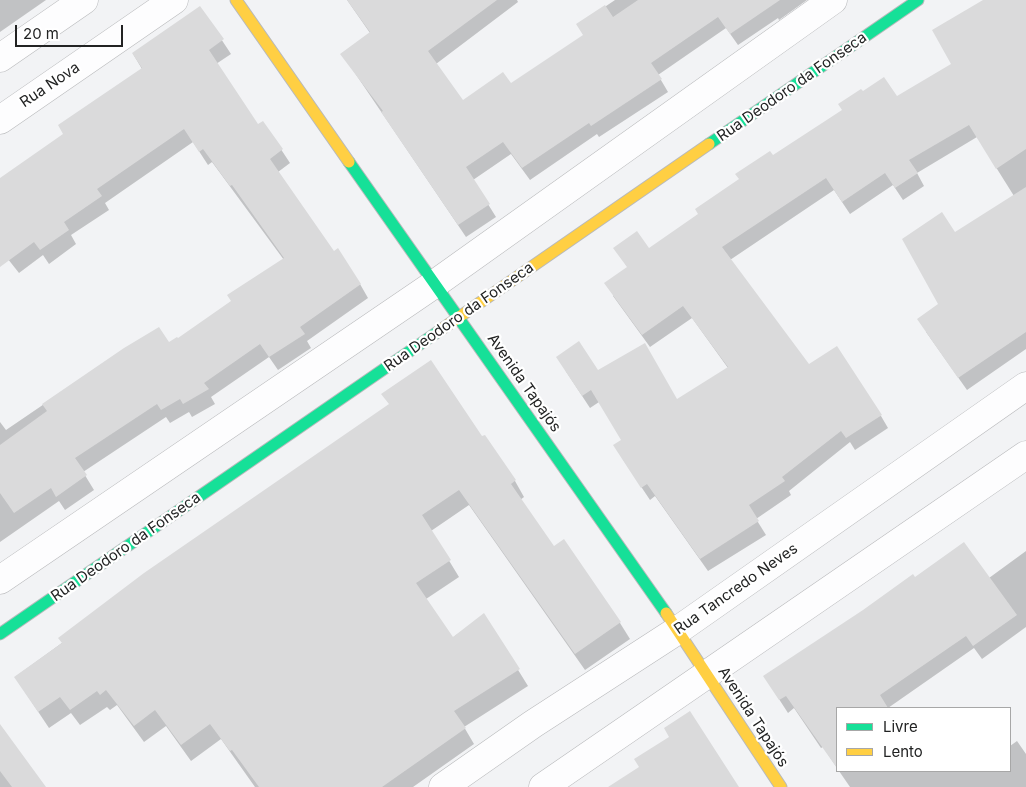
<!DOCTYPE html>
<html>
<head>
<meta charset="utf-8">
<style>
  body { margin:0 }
  #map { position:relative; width:1026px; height:787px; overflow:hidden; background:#f2f3f5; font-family:Inter,sans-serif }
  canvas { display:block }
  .legend { position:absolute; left:836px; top:707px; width:175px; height:65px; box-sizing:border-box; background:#fff; border:1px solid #a7a7a7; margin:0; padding:6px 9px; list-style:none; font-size:15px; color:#222323 }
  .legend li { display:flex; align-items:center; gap:10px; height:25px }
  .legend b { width:25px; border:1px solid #a7a7a7 }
  .scale { position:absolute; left:15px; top:25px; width:108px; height:22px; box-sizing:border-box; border:2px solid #222323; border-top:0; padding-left:6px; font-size:15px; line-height:18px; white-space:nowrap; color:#222323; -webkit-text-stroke:4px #fff; paint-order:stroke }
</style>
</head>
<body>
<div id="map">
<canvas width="1026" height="787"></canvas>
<ul class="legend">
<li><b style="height:6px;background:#16e098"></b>Livre</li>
<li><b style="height:6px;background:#ffcf43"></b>Lento</li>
</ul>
<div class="scale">20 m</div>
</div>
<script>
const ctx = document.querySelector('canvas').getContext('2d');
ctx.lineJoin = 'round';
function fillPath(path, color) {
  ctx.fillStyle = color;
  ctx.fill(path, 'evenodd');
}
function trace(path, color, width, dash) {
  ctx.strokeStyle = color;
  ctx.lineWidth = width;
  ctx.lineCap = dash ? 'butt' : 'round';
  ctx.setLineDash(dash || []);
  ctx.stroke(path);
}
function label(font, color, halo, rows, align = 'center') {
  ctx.font = font + ' Inter,sans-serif';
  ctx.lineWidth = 4.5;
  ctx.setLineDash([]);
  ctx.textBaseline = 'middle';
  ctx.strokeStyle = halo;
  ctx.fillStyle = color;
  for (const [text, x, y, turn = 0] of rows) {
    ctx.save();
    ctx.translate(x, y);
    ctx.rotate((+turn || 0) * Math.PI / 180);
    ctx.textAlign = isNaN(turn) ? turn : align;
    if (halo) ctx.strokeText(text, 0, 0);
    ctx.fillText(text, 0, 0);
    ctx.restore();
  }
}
const shadow = new Path2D(`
  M0,0h46l-46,32z
  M347,0h170l1,2 -82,62 26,38 49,-18 73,-48 -6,-11 37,-25h192l-28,20 -1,-2 -40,27 -12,-17 -68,47 10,17 -69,45 -2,-3 -67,46 -19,-26 -38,26 23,37 -30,20 -124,-183 28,-21z
  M985,0h41v349l-59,41 -41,-58 14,-28 15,-70 59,-38 -37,-59 -60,36 7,13 -21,14 -10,-15 -43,29 -16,-24 -104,70 78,106 73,50 7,12 -33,22 -5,-8 -61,49 2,4 -35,24 10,16 -58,36 -53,-75 -5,4 -28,-42v-18l-23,-38 -9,6 -25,-38 33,2 79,29 51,-33 -36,-50 -42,29 -37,-51 15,-28 -13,-20 33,2 51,-36 74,-57 71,-46 19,-18 34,5 56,-34z
  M200,7l31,47 -15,10 42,62 5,-4 27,41 -12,9 55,81 27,31 8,14 -61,43 4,7 -33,22 -9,-13 -58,40 4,7 -23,13 -3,-5 -19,11 -4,-6 -83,55 11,18 -29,20 -6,-9 -59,41v-120l6,8 119,-81 44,-5 8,-4 55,-39 52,-41 -72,-98 -4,3 -15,-23 -88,61 4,7 -38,25 5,9 -27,20 -6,-9 -24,18 -19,-24v-69l64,-46 78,-65 -9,-15z
  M383,394l99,44 33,43 9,16 -4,3 34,47 9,-6 57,82 10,16 -45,31 -116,-165 -38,26 28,46 -33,22 26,39 32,-23 44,71 -64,41 10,17 -61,43h-158l-34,-48 -30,22 -25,-35 -22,16 -27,-37 -7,5 -3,-3 -27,18 -9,-12 -22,15 -34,-51 375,-272z
  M1026,551v76l-44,32 -8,-11 -86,60h-51v60l-14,-21 -2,1 -27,-40 -6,5 -24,-37 151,-98h74z
  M1017,741l9,13v33h-176l-11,-16h171v-25z
  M0,749l44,38h-44z`);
const building = new Path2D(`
  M347,0h150l-69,51 35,49 40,-28 8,11 72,-48 -7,-11 29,-19 8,12 25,-17h142l-50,34 -12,-17 -67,46 11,16 -71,47 -2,-3 -67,45 -19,-26 -37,25 24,37 -32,21 -77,-113 2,-1 -43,-57 30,-22z
  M983,0h43v149l-30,20 -27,-44 -60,35 9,13 -23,15 -10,-15 -43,29 -16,-24 -104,69 87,117 28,-18 45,69 -36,23 -5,-7 -59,46 3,4 -36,24 10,16 -59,38 -53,-75 -6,4 -28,-43 8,-5 -30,-50 -9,6 -26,-39 23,-16 19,29 47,-27 32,56 51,-32 -45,-61 -41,29 -38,-52 23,-16 -14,-19 24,-17 12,17 49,-34 -3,-5 44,-30 -4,-5 35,-23 3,4 69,-45 -4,-6 23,-15 2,2 21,-14 13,19 54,-32 -19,-34z
  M200,6l24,33 -15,11 49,74 5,-3 20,28 -13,10 64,92 4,-3 23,36 -61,43 5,7 -36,23 -9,-13 -56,39 5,6 -26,15 -3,-5 -19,11 -4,-6 -82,54 12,17 -31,22 -5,-9 -37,25 -14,-20v-48l47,-34 -5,-7 82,-56 35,-21 10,15 8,-5 1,1 53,-37 -4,-6 57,-37 -52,-73 -2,1 -27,-37 -4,3 -15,-23 -87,60 5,7 -38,26 5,8 -29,20 -6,-8 -34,25v-89l63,-44 -5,-9 84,-57 -10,-15z
  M1026,187v145l-68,46 -41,-59 21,-15 -36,-65 40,-27 13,20z
  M431,360l51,76 3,-1 31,45 -5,4 43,62 10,-7 57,83 -46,32 -116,-164 -37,25 29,45 -35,23 37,54 31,-24 36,56 -66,42 12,17 -84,59h-123l-27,-37 -2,1 -20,-27 -29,21 -26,-35 -21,16 -28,-36 -6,5 -3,-4 -27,19 -10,-13 -22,15 -24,-35 48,-34 -4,-5 86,-65 245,-169 -8,-10z
  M964,542l53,73 -44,31 -7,-10 -86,59 8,13h-51v60l-51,-72 -7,4 -16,-24 100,-66 50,-36 2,3z
  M690,711l49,76h-131l31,-20 -5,-8 35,-22 -5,-9z
  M0,724l46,63h-34l-12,-16z`);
const street = new Path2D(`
  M0,58l84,-58
  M0,120l174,-120
  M0,580l436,-297 397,-283
  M443,787l90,-63 145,-94 348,-244
  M543,787l483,-332`);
const fast = new Path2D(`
  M709,144l209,-144
  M349,162l317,451
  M0,634l439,-303`);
const slow = new Path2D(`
  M236,0l113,162
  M439,331l270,-187
  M666,613l115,174`);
const streetNames = [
  ["Rua Nova",50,85,-34],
  ["Rua Deodoro da Fonseca",792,87,-35],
  ["Rua Deodoro da Fonseca",459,317,-35],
  ["Avenida Tapajós",524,383,55],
  ["Rua Deodoro da Fonseca",126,547,-35],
  ["Rua Tancredo Neves",736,589,-35],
  ["Avenida Tapajós",753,717,57]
];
fillPath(shadow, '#0003');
fillPath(building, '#dadadb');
trace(street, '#b8b9bb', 29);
trace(fast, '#b8b9bb', 13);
trace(slow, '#b8b9bb', 13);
trace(street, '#fdfdfe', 28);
trace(fast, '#16e098', 11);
trace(slow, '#ffcf43', 11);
label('15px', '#222323', '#fff', streetNames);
</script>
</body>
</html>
